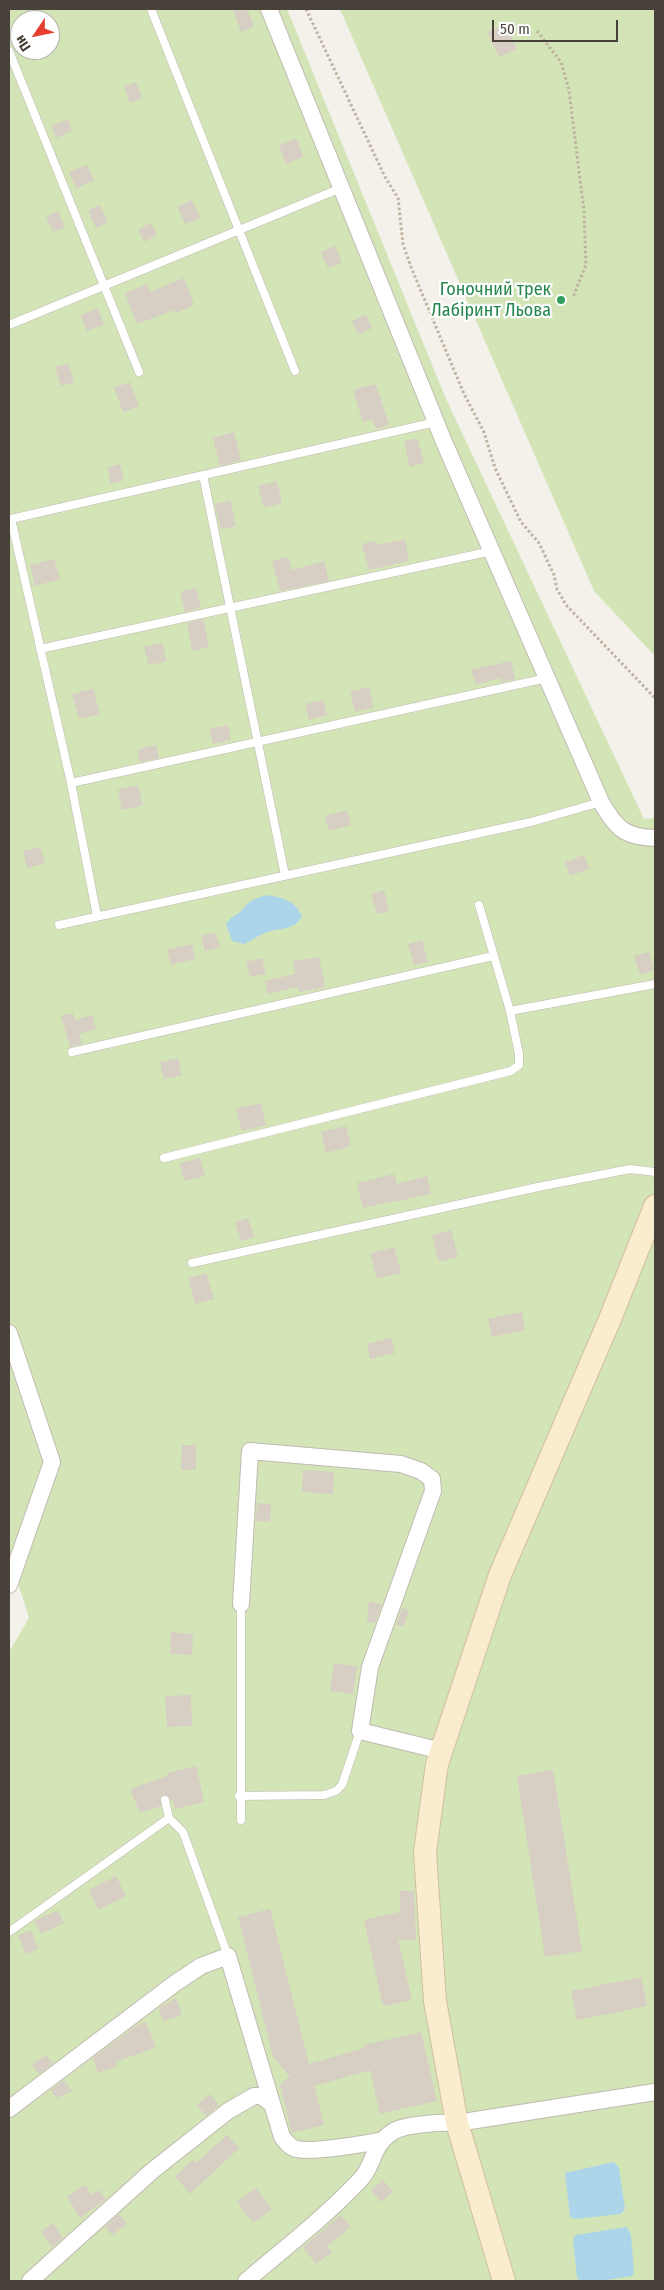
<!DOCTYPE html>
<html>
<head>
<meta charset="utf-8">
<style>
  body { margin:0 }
  #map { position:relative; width:664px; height:2290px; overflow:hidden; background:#f4f0ea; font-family:"Fira Sans Condensed",sans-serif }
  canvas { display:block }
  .frame { position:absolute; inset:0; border:10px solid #474139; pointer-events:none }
  .north { position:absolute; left:10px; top:10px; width:50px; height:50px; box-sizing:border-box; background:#fff; border:1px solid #b5b3b0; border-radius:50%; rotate:236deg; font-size:14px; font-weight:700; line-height:20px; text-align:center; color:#474139 }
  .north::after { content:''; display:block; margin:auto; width:18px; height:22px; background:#e63e2f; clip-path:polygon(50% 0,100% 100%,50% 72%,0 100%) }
  .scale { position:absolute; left:492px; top:20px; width:126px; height:22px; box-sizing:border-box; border:2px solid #474139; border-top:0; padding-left:6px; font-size:15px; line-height:18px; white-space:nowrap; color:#474139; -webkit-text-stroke:4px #fff; paint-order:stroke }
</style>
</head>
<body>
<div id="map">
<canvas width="664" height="2290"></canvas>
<div class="frame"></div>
<div class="north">Пн</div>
<div class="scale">50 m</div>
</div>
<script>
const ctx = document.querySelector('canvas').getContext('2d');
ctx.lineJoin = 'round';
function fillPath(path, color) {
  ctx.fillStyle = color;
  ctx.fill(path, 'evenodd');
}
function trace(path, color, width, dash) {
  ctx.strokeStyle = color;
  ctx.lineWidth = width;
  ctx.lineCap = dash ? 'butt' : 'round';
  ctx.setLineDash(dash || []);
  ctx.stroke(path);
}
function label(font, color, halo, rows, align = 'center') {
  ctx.font = font + ' "Fira Sans Condensed",sans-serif';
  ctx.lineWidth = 4.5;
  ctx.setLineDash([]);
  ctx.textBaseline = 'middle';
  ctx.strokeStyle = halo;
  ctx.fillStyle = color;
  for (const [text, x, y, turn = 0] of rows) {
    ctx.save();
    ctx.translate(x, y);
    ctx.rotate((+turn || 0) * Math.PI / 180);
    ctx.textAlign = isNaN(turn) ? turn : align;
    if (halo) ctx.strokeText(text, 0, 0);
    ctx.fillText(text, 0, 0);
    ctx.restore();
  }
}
const green = new Path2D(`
  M9,9h278l159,390 198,420 11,-1v1463h-646v-629l20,-34 -20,-64zM20,20h30v30h-30z
  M340,9h315v647l-61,-65z`);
const water = new Path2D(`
  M266,895c17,3 29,5 36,21 -7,16 -24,11 -37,17 -8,3 -14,8 -21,11l-12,-3 -6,-17c4,-7 12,-9 16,-14 7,-10 13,-11 24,-15z
  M614,2162l5,6 6,41 -4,5 -46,5 -5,-2 -5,-44z
  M627,2227l4,8 3,38 -2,3 -32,5h-19l-4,-3 -4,-39 3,-4z`);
const building = new Path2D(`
  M233,9h14l7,18 -13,5z
  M506,24l11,25 -18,8 -12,-25z
  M136,82l6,17 -12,4 -6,-17z
  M68,119l4,12 -16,7 -5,-12z
  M297,139l6,18 -17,7 -7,-19z
  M87,165l7,15 -18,8 -7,-16z
  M192,200l8,18 -15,6 -8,-17z
  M100,205l8,17 -12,6 -8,-18z
  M58,211l7,16 -12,5 -7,-15z
  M151,223l6,12 -13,7 -6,-13z
  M335,246l7,17 -14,5 -7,-16z
  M184,278l10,27 -18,8 -2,-3 -37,14 -12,-31 22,-9 3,8z
  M98,308l6,17 -17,6 -6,-16z
  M366,315l6,13 -14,7 -6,-14z
  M68,363l6,19 -13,4 -6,-19z
  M130,382l9,24 -16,6 -9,-24z
  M376,384l13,41 -13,4 -4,-10 -9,3 -10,-32z
  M234,432l7,28 -21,6 -7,-28z
  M417,438l7,25 -14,4 -6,-26z
  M120,464l4,16 -13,4 -4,-16z
  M277,481l5,22 -18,5 -6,-22z
  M230,500l6,26 -15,3 -6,-25z
  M405,539l4,22 -40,9 -7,-26 13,-3 2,4z
  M288,557l4,13 32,-9 5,20 -49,10 -8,-30z
  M54,559l6,20 -25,7 -5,-21z
  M196,588l5,19 -16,5 -5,-20z
  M203,619l6,28 -17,4 -5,-28z
  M162,643l5,18 -18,4 -5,-18z
  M511,661l4,18 -14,3 -1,-4 -24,7 -5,-15z
  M369,687l5,20 -19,5 -5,-20z
  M93,689l7,25 -21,5 -7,-25z
  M323,700l4,15 -18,5 -4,-16z
  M228,725l3,15 -18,4 -4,-15z
  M156,745l3,13 -19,4 -3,-12z
  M138,785l5,20 -21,5 -4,-20z
  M347,810l4,15 -22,6 -4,-15z
  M40,847l5,16 -18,5 -4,-17z
  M584,855l5,14 -19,7 -5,-14z
  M384,890l5,21 -12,3 -6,-20z
  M215,932l5,15 -15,4 -4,-15z
  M422,940l6,22 -14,3 -6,-21z
  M192,944l3,15 -24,6 -4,-15z
  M649,952l5,18 -14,4 -6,-18z
  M319,957l6,30 -26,5 -1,-5 -30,7 -3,-13 30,-7 -2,-13z
  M262,958l4,16 -16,3 -4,-15z
  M73,1013l2,7 17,-5 4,14 -17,5 3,10 -12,3 -9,-31z
  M178,1058l4,17 -18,4 -4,-17z
  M261,1103l5,22 -24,6 -6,-22z
  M346,1126l5,20 -25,7 -5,-21z
  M200,1158l5,18 -21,5 -4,-18z
  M394,1174l3,10 30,-8 4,18 -68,14 -6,-25z
  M248,1218l6,19 -13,4 -6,-19z
  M451,1230l7,27 -19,5 -7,-27z
  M394,1247l7,26 -24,6 -7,-25z
  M206,1273l8,26 -19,5 -7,-26z
  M522,1312l3,18 -33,7 -4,-18z
  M391,1338l4,15 -25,6 -3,-15z
  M182,1445h14v25h-15z
  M303,1470l31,2 -1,22 -31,-2z
  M257,1503l14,1 -1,18 -14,-1z
  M369,1602l13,2 -7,19 -8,-1z
  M402,1608l7,2 -5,16 -8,-1z
  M171,1632l22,2 -1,21 -22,-1z
  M334,1663l23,3 -4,28 -23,-3z
  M191,1695l1,31 -25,1 -2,-31z
  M196,1766l8,36 -29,7 -2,-8 -9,-7 -4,4 1,8 -21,7 -10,-24 37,-13v-3z
  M553,1770l29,181 -37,6 -28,-181z
  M116,1876l10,20 -28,14 -9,-20z
  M400,1891h14l2,49h-18l14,60 -29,6 -19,-86 36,-8z
  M270,1909l39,155 56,-16 -1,-3 57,-13 16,69 -57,13 -10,-44 -56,16 10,39 -32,8 -12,-48 10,-9 -17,-19 -35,-140z
  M58,1910l6,13 -23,11 -7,-13z
  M31,1930l7,19 -12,5 -8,-19z
  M641,1977l6,29 -70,14 -6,-29z
  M176,1998l6,17 -19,6 -4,-13z
  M146,2022l10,25 -40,15 1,4 -19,7 -5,-15 43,-32z
  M46,2055l7,8 -14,11 -7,-10z
  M64,2080l8,11 -16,7 -5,-8z
  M210,2094l9,11 -13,11 -9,-11z
  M227,2135l12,13 -49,46 -15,-18 18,-16 3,3z
  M383,2180l10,12 -12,10 -10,-12z
  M85,2185l7,10 7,-5 7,9 -26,19 -13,-22z
  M256,2188l16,22 -19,13 -16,-21z
  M119,2214l8,10 -15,11 -7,-8z
  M341,2215l10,12 -24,19 5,6 -16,12 -13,-17z
  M53,2223l10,15 -11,9 -11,-16z`);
const path = new Path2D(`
  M306,9l79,168 13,21 5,46 8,23 53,127 20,38 11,36 26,54 18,21 15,32 3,14 9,16 89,93
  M537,31l24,31 8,28 15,121 2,54 -13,32`);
const lane = new Path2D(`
  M151,9l144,362
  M9,51l130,321
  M9,325l332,-137
  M203,475l82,400
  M40,649l452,-98
  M71,783l476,-105
  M97,916l-26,-133 -60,-264 425,-97
  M59,925l472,-103 70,-20
  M510,1011l145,-27
  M72,1052l421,-96
  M164,1158l347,-87 8,-6v-11l-9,-43 -31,-106
  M192,1263l346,-76 92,-18 25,3
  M239,1796l85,-1 12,-4 6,-6 18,-54
  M165,1800l4,18 14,14 45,124
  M241,1820v-216
  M9,1932l160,-114`);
const street = new Path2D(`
  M269,9l175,433 157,360c15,26 23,35 54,36
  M9,1333l43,129 -43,123
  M241,1604l9,-153 151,13 20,7 11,8 1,12 -63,176 -10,64 82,20
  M9,2109l165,-125 27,-18 27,-10 54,181c4,5 8,11 15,12 18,4 63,-5 83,-8
  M30,2281l122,-110 76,-60 26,-15h7l11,8
  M246,2281c39,-33 79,-64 114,-101 16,-17 10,-34 34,-49 12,-7 49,-9 63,-8l198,-31`);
const secondary = new Path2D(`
  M504,2281l-47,-158 -22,-122 -10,-149 12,-88 63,-189 110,-256 45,-113`);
const markers = [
  [561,300,5,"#2e9e5b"]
];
const leisureNames = [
  ["Гоночний трек",551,290],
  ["Лабіринт Льова",551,311]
];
fillPath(green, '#d3e4b7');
fillPath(water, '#add5ea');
fillPath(building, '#d7cec4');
trace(lane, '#c1bab1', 9);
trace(street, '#c1bab1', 18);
trace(secondary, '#cfbf9e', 24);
trace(path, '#bfb2a0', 3, [2.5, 2.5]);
trace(lane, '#fff', 8);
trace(street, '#fff', 16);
trace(secondary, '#faecce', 22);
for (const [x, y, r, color] of markers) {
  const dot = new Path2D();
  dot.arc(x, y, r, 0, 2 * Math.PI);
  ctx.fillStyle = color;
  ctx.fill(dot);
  trace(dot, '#fff', 2);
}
label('18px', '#27864d', '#fff', leisureNames, 'right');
</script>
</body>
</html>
